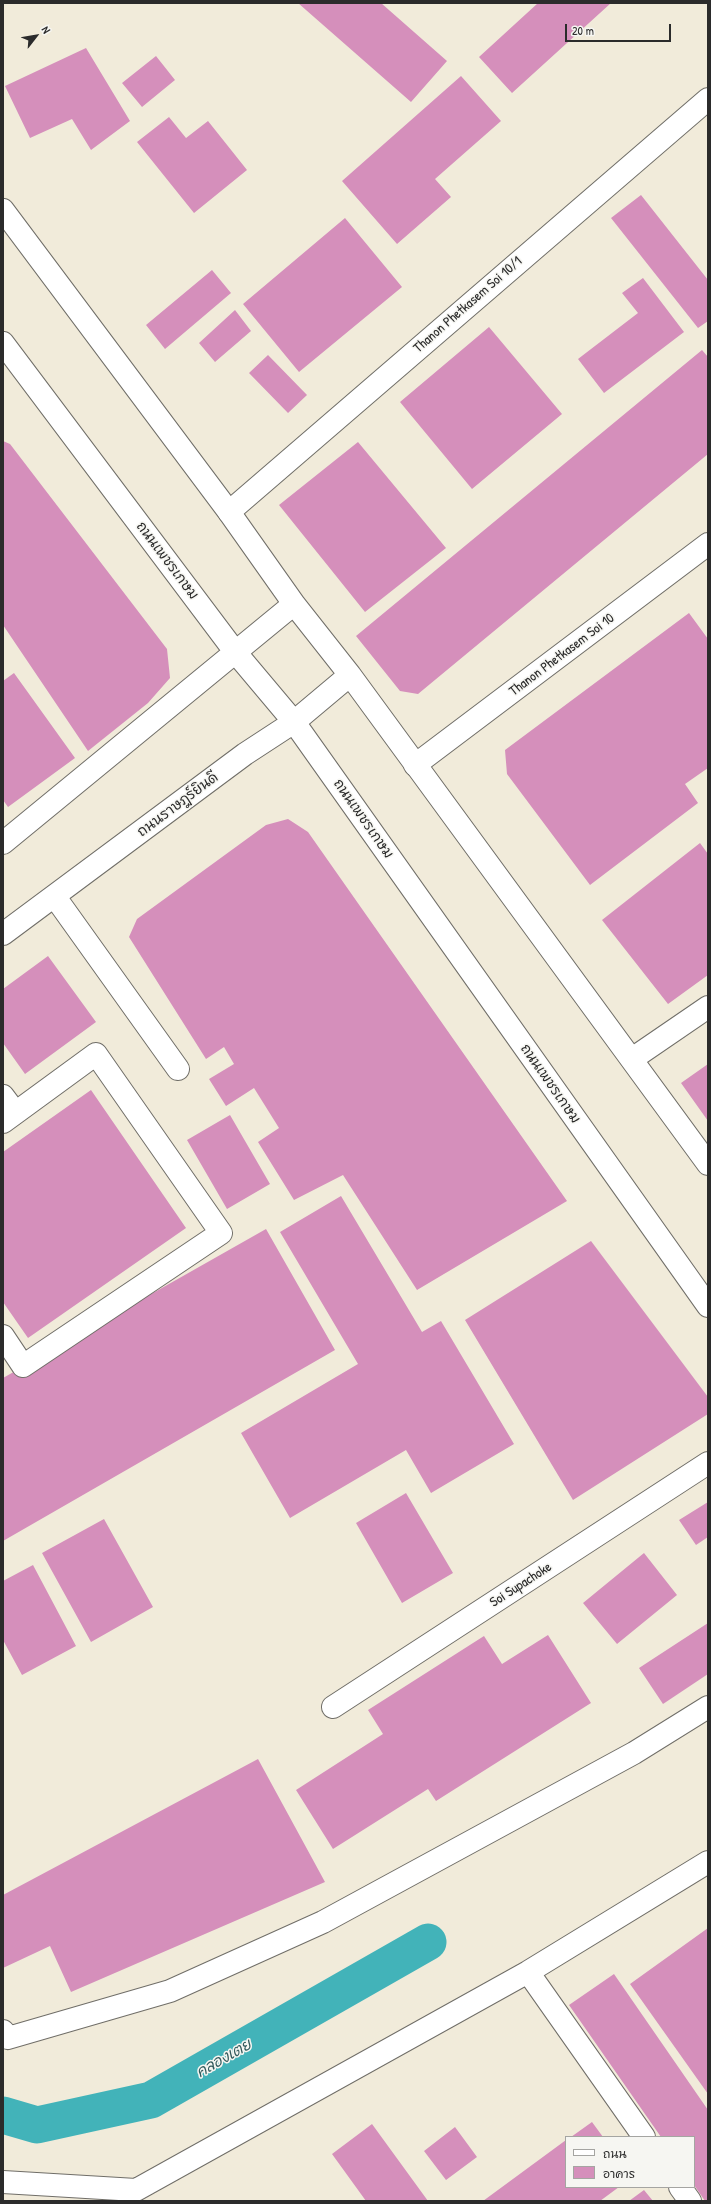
<!DOCTYPE html>
<html>
<head>
<meta charset="utf-8">
<style>
  body { margin:0 }
  #map { position:relative; width:711px; height:2204px; overflow:hidden; background:#f1ebda; font-family:"Patrick Hand","Playpen Sans Thai",sans-serif }
  canvas { display:block }
  .frame { position:absolute; inset:0; border:4px solid #2b2b2b; pointer-events:none }
  .legend { position:absolute; left:565px; top:2136px; width:130px; height:52px; box-sizing:border-box; background:#f6f6f2; border:1px solid #a5a5a2; margin:0; padding:5px 7px; list-style:none; font-size:12px; color:#2b2b2b }
  .legend li { display:flex; align-items:center; gap:8px; height:20px }
  .legend b { width:20px; border:1px solid #a5a5a2 }
  .north { position:absolute; left:16px; top:16px; width:40px; height:40px; -webkit-text-stroke:3px #f6f6f2; paint-order:stroke; rotate:59deg; font-size:11px; font-weight:700; line-height:16px; text-align:center; color:#2b2b2b }
  .north::after { content:''; display:block; margin:auto; width:14px; height:18px; background:#2b2b2b; clip-path:polygon(50% 0,100% 100%,50% 72%,0 100%) }
  .scale { position:absolute; left:565px; top:24px; width:106px; height:18px; box-sizing:border-box; border:2px solid #2b2b2b; border-top:0; padding-left:5px; font-size:12px; line-height:14px; white-space:nowrap; color:#2b2b2b; -webkit-text-stroke:3px #f6f6f2; paint-order:stroke }
</style>
</head>
<body>
<div id="map">
<canvas width="711" height="2204"></canvas>
<div class="frame"></div>
<ul class="legend">
<li><b style="height:5px;background:#fff"></b>ถนน</li>
<li><b style="height:11px;background:#d58fbb"></b>อาคาร</li>
</ul>
<div class="north">N</div>
<div class="scale">20 m</div>
</div>
<script>
const ctx = document.querySelector('canvas').getContext('2d');
ctx.lineJoin = 'round';
function trace(path, color, width, dash) {
  ctx.strokeStyle = color;
  ctx.lineWidth = width;
  ctx.lineCap = dash ? 'butt' : 'round';
  ctx.setLineDash(dash || []);
  ctx.stroke(path);
}
function fillPath(path, color) {
  ctx.fillStyle = color;
  ctx.fill(path, 'evenodd');
}
function label(font, color, halo, rows, align = 'center') {
  ctx.font = font + ' "Patrick Hand","Playpen Sans Thai",sans-serif';
  ctx.lineWidth = 3;
  ctx.setLineDash([]);
  ctx.textBaseline = 'middle';
  ctx.strokeStyle = halo;
  ctx.fillStyle = color;
  for (const [text, x, y, turn = 0] of rows) {
    ctx.save();
    ctx.translate(x, y);
    ctx.rotate((+turn || 0) * Math.PI / 180);
    ctx.textAlign = isNaN(turn) ? turn : align;
    if (halo) ctx.strokeText(text, 0, 0);
    ctx.fillText(text, 0, 0);
    ctx.restore();
  }
}
const canal = new Path2D(`
  M3,2115l34,10 114,-25 277,-158`);
const building = new Path2D(`
  M298,3h83l66,58 -36,41z
  M538,3h73l-99,90 -33,-36z
  M86,48l44,73 -39,29 -19,-31 -42,19 -25,-52z
  M156,56l19,24 -33,27 -20,-24z
  M461,76l40,45 -66,58 16,18 -54,47 -55,-63z
  M169,117l17,21 22,-17 39,49 -53,43 -57,-71z
  M641,195l67,85v41l-10,7 -87,-110z
  M345,218l57,69 -103,85 -56,-68z
  M212,270l19,23 -66,56 -19,-24z
  M643,278l41,54 -80,61 -26,-34 60,-46 -16,-20z
  M235,310l16,21 -36,31 -16,-19z
  M489,327l73,87 -90,75 -72,-87z
  M702,350l6,7v97l-290,240 -18,-3 -44,-55z
  M268,355l39,40 -19,18 -39,-40z
  M3,441l7,3 157,205 3,29 -22,25 -60,48 -85,-126z
  M358,442l88,106 -81,64 -86,-107z
  M689,613l19,26v129l-23,16 13,19 -108,82 -83,-111 -2,-24z
  M14,673l61,85 -67,49 -5,-7v-119z
  M288,819l20,13 259,369 -150,89 -74,-115 -49,25 -36,-58 21,-14 -25,-40 -28,18 -17,-27 25,-15 -10,-17 -18,12 -77,-122 8,-18 129,-94z
  M700,843l8,11v121l-40,29 -66,-84z
  M48,956l48,66 -71,52 -22,-31v-54z
  M708,1064v57l-27,-38z
  M91,1090l95,138 -158,110 -25,-36v-150z
  M230,1115l40,69 -43,25 -40,-69z
  M341,1196l81,136 19,-11 73,123 -83,49 -25,-43 -116,68 -49,-85 117,-69 -78,-132z
  M266,1229l69,121 -332,191v-163z
  M591,1241l117,156v17l-135,86 -108,-180z
  M406,1493l47,80 -51,30 -46,-80z
  M708,1502v35l-12,8 -17,-25z
  M104,1519l49,88 -62,35 -49,-89z
  M644,1553l33,42 -60,49 -34,-41z
  M33,1565l43,81 -54,29 -19,-35v-59z
  M708,1623v51l-45,30 -24,-36z
  M548,1635l43,68 -155,98 -8,-12 -95,60 -37,-59 87,-56 -15,-24 116,-74 18,28z
  M258,1759l67,123 -254,110 -21,-46 -47,22v-73z
  M708,1928v166l-78,-110z
  M614,1974l94,136v91h-3l-11,-16v-48h-33l-92,-132z
  M592,2122l11,15h-32z
  M372,2124l56,77h-62l-34,-47z
  M455,2127l22,30 -31,23 -22,-29z
  M566,2140v47h53l-19,14h-117z
  M644,2190l9,11h-24z`);
const minor = new Path2D(`
  M229,512l479,-413
  M415,765l293,-221
  M55,897l123,172
  M632,1059l76,-52
  M3,1096l12,16
  M3,1122l93,-68 125,179 -198,133 -20,-30
  M333,1707l375,-244
  M528,1972l116,165
  M3,2182l133,8 392,-218 180,-110
  M680,2187l10,14`);
const tertiary = new Path2D(`
  M3,2031l5,7 162,-47 153,-69 311,-169 74,-46`);
const secondary = new Path2D(`
  M3,210l226,302 65,92 56,71 358,489
  M3,343l233,310 58,69 414,584
  M3,843l291,-239
  M3,934l242,-180 49,-32 56,-47`);
const streetNames = [
  ["Thanon Phetkasem Soi 10/1",468,305,-41],
  ["ถนนเพชรเกษม",167,561,53],
  ["Thanon Phetkasem Soi 10",562,655,-37],
  ["ถนนราษฎร์ยินดี",178,805,-37],
  ["ถนนเพชรเกษม",363,819,55],
  ["ถนนเพชรเกษม",550,1084,55],
  ["Soi Supachoke",521,1585,-33]
];
const waterNames = [
  ["คลองเตย",224,2059,-30]
];
trace(canal, '#42b3b9', 37);
fillPath(building, '#d58fbb');
trace(minor, '#706e68', 24);
trace(tertiary, '#706e68', 24);
trace(secondary, '#706e68', 24);
trace(minor, '#fff', 22);
trace(tertiary, '#fff', 22);
trace(secondary, '#fff', 22);
label('14px', '#2b2b2b', '#f6f6f2', streetNames);
label('italic 15px', '#335b5d', '#f6f6f2', waterNames);
</script>
</body>
</html>
